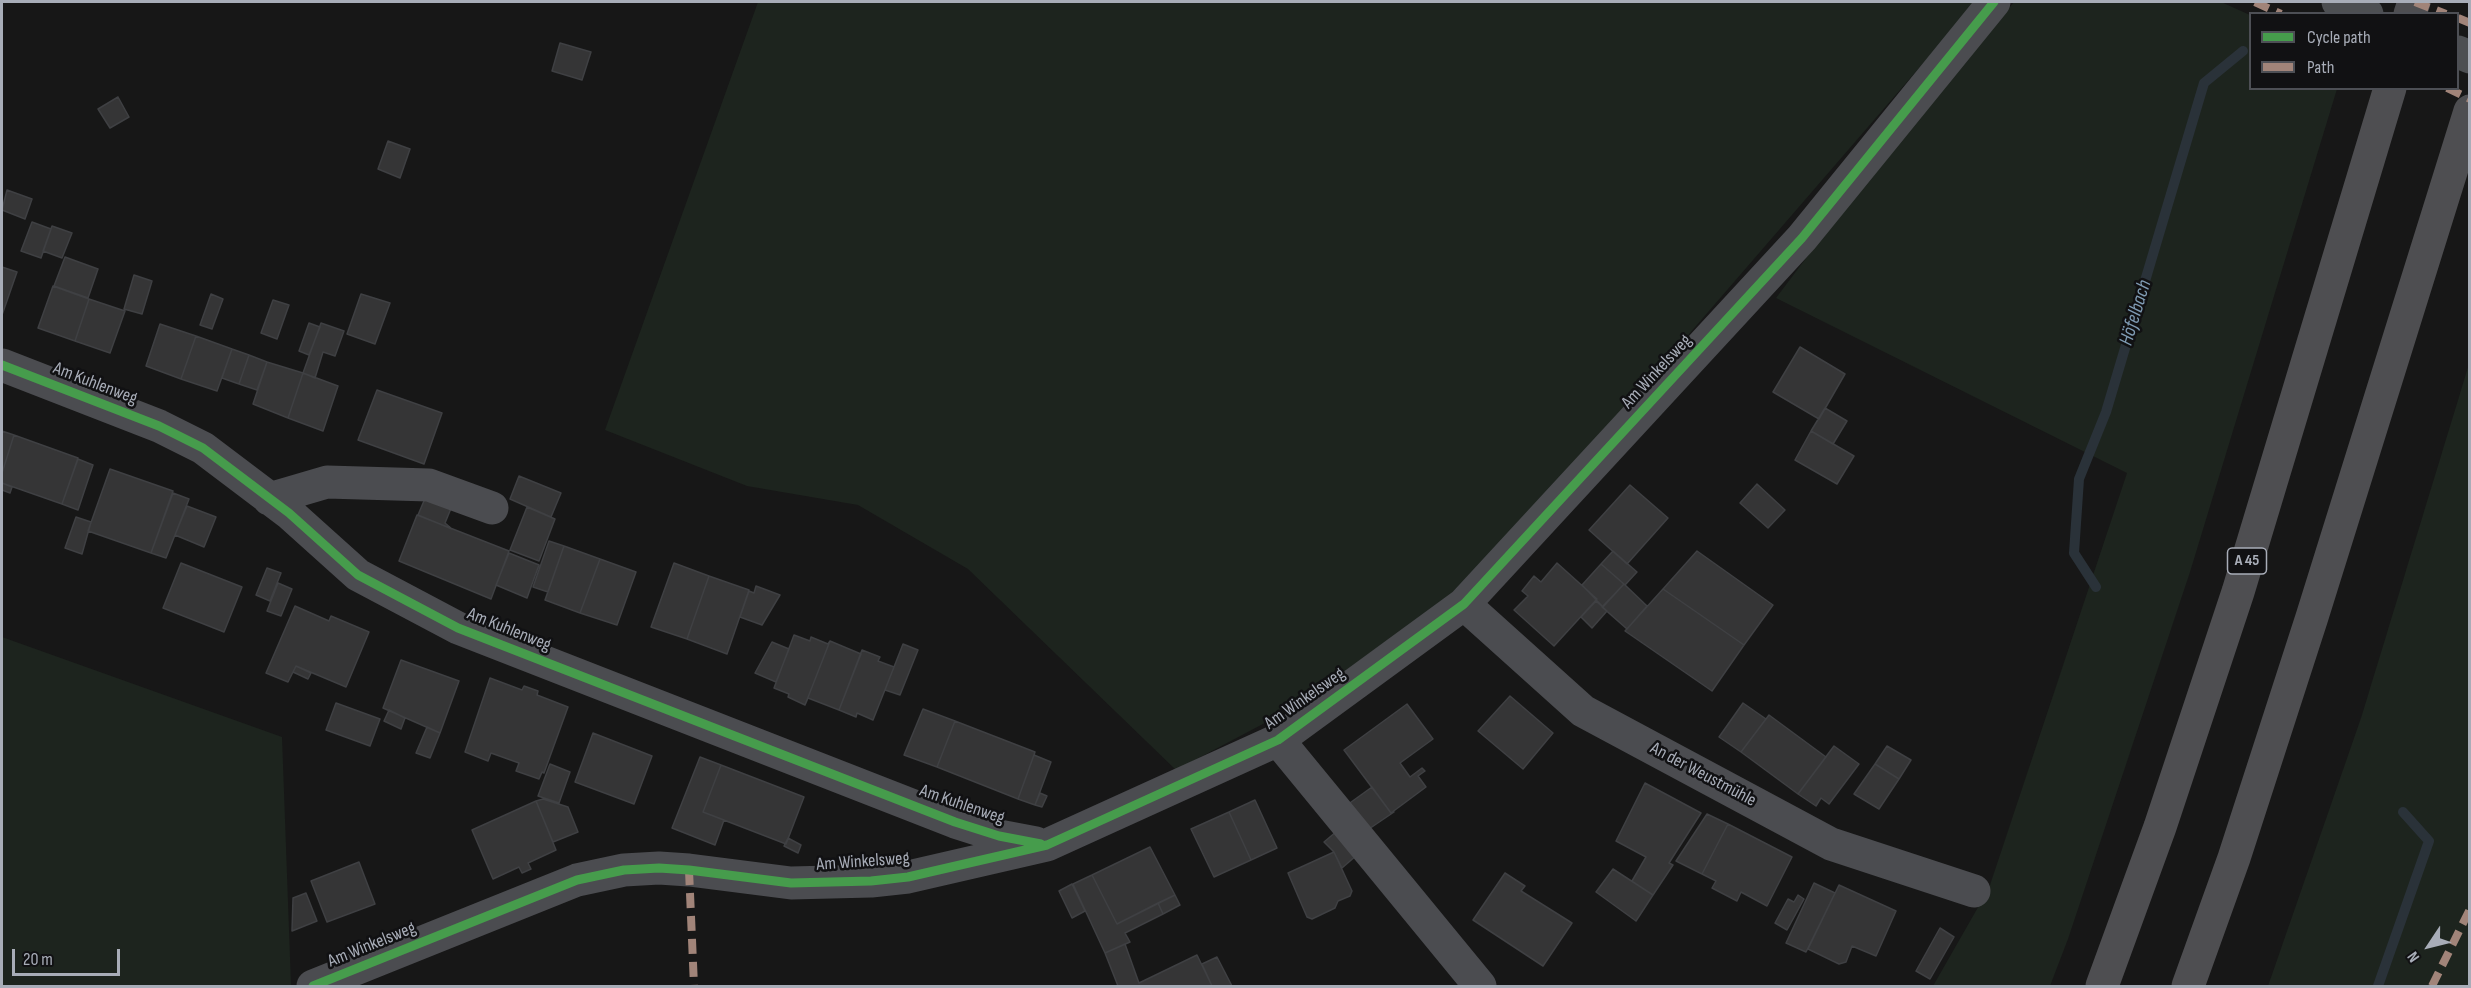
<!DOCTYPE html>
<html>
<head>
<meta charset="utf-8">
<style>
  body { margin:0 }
  #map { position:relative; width:2471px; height:988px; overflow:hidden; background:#171717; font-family:"Sofia Sans Condensed",sans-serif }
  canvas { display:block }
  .frame { position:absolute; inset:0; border:3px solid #a8adb8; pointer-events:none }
  .legend { position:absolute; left:2249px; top:12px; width:210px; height:78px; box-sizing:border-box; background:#111113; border:2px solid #4d4f55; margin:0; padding:8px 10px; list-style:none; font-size:18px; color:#a8adb8 }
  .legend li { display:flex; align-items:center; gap:12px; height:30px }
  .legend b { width:30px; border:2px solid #4d4f55 }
  .north { position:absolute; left:2399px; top:916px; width:60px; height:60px; -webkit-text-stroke:4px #111113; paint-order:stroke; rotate:235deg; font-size:16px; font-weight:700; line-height:24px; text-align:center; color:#a8adb8 }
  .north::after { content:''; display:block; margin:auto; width:21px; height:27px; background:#a8adb8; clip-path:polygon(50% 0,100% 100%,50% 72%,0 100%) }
  .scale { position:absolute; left:12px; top:949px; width:108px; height:27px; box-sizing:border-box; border:3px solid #a8adb8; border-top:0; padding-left:8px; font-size:18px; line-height:21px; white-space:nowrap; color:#a8adb8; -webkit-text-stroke:4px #111113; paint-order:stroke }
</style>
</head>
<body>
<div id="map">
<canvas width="2471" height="988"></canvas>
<div class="frame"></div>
<ul class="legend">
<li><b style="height:8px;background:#469c4c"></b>Cycle path</li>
<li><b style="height:8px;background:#a18479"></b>Path</li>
</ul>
<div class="north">N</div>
<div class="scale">20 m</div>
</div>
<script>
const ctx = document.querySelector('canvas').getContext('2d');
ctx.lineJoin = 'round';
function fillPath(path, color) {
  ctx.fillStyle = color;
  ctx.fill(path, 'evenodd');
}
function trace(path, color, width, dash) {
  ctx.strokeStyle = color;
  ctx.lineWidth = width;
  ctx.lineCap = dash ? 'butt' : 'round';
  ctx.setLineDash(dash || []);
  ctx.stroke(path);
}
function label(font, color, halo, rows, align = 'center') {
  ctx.font = font + ' "Sofia Sans Condensed",sans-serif';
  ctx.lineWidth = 5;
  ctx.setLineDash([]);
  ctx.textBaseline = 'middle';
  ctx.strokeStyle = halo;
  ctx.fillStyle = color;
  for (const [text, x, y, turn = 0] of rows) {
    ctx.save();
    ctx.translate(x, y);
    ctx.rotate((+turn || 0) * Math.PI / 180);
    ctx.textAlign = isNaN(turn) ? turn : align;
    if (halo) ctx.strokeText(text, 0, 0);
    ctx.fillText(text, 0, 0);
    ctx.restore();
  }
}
const green = new Path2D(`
  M758,2h1218l-363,420 -155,168 -165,118 -117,62 -208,-201 -110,-64 -111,-19 -142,-56z
  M2014,2h207l29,13v73l87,1 -147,483 -122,367 -18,47h-117l56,-98 138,-415 -351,-175 49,-65z
  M2469,364v622h-201l93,-268z
  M2,637l280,100 9,248 -289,1z`);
const stream = new Path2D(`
  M2096,587l-22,-34 5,-74 27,-67 98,-329 39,-32
  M2378,986l51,-145 -26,-29`);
const building = new Path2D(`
  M560,43l31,9 -9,28 -30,-9z
  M118,97l11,20 -19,11 -12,-19z
  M388,141l22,8 -10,29 -22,-9z
  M7,190l25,9 -7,20 -23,-9z
  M32,222l19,7 -10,29 -20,-7z
  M52,226l20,7 -10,25 -19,-7z
  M65,257l33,12 -10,29 -34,-12z
  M2,267l15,5 -15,43z
  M134,275l18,6 -10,33 -18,-5z
  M53,286l36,13 -14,42 -37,-13z
  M211,294l12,5 -11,30 -12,-4z
  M361,294l29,9 -15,41 -28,-10z
  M89,299l36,12 -15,42 -35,-12z
  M273,300l16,5 -12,34 -16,-6z
  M309,323l11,4 -11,28 -10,-4z
  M321,323l23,8 -9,25 -12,-4 -8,26 -12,-5z
  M160,324l36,12 -15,43 -35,-13z
  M196,336l36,13 -15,42 -36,-12z
  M1800,347l45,27 -26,45 -46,-27z
  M232,349l17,6 -10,29 -17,-6z
  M249,355l18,7 -10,28 -18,-6z
  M267,362l36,11 -15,45 -35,-14z
  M303,373l35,13 -15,45 -35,-13z
  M377,390l65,23 -18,51 -66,-24z
  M1825,408l22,13 -14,23 -22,-13z
  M2,431l12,4 -12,38z
  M1811,431l43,25 -17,28 -42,-24z
  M14,435l64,23 -16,46 -60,-21v-10z
  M78,459l15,6 -15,45 -16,-6z
  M110,469l63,22 -22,62 -63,-22z
  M519,476l42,17 -10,24 -41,-18z
  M2,483l10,4 -2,6 -8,-3z
  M1757,484l28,26 -17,18 -28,-25z
  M1630,485l38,33 -41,46 -38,-34z
  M173,493l16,6 -23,59 -15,-5z
  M426,496l26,10 -7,17 7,6 -34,-14z
  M187,506l29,11 -12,30 -29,-12z
  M527,507l28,12 -16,42 -29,-11z
  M417,515l92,36 -18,48 -92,-38z
  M76,517l15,5 -9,32 -17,-6z
  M549,541l15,5 -16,46 -15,-5z
  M564,546l36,13 -20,54 -35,-13z
  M1613,551l24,21 -12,13 -24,-21z
  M1697,551l76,54 -29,40 -81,-56z
  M509,553l30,12 -12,33 -31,-13z
  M600,559l36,13 -19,53 -37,-12z
  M181,563l61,24 -18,45 -61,-24z
  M674,563l35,13 -22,63 -36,-12z
  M1557,563l40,36 -43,47 -40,-36 14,-14 -6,-5 12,-15 7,6z
  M1601,564l23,20 -21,23 -21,-22z
  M267,568l14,5 -11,28 -14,-6z
  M709,576l40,14 -22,64 -40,-15z
  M278,583l14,6 -11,27 -14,-5z
  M1624,584l23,22 -20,23 -25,-22z
  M756,586l24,9 -18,30 -22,-8 9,-26 5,2z
  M1663,589l81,56 -32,46 -87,-60z
  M1596,601l11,10 -15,17 -11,-11z
  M295,606l34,15 2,-5 38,16 -23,55 -50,-21 -8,16 -22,-9z
  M794,635l16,6 1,-4 17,7 2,-3 -25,64 -17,-8 1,-3 -15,-6z
  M830,641l31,13 -22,56 -31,-12 -3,7z
  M772,642l17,7 -13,33 -21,-9z
  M903,644l15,6 -18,45 -15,-5z
  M862,650l18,7 -2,4 16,6 -21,53 -16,-7 -1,4 -17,-7z
  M401,660l58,21 -19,52 -57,-25z
  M296,666l15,7 -3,6 -15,-7z
  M490,678l32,12 2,-4 14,5 -1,4 31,12 -24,66 -2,-1 -3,7 -23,-8 3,-8 -28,-10 -3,8 -23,-9z
  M1510,696l43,37 -30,36 -45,-38z
  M336,703l44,16 -10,27 -44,-16z
  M1743,703l23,16 -25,33 -22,-15z
  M1407,704l26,35 -33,24 10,14 12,-9 3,3 -7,5 8,11 -35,26 -47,-63z
  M923,709l32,12 -18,46 -33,-12z
  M389,710l16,8 -4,11 -17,-8z
  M1769,715l57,42 -28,37 -57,-42z
  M955,721l80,31 -17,47 -81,-32z
  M427,727l13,6 -10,25 -14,-5z
  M593,733l59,23 -18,48 -59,-22z
  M1834,746l25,18 -30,40 -8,-6 -5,8 -18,-12z
  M1887,746l24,14 -12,19 -24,-15z
  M1034,755l17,7 -16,43 -17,-6z
  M700,757l21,8 -18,47 21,8 -9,25 -43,-17z
  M550,764l20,8 -11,31 -21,-7z
  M1875,764l24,15 -20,30 -25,-15z
  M721,765l83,32 -18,47 -83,-32z
  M1645,783l56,30 -32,50 4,2 -20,30 -21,-14 14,-24 -30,-16z
  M1372,787l19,26 3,-1 -28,19 -19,-26z
  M1040,793l7,3 -5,11 -7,-2z
  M543,799l25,8 10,25 -25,10 -17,-41z
  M1255,800l22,48 -26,12 -22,-48z
  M536,801l20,49 -28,13 3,6 -9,4 -3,-6 -26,12 -21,-49z
  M1229,812l22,48 -37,17 -23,-48z
  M1707,814l21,10 -26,50 -26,-13z
  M1728,824l64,33 -25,49 -26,-14 -4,9 -25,-13 4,-7 -14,-7z
  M1337,831l20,24 -15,13 -8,-16 -10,-10z
  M788,838l13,7 -3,8 -14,-7z
  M1150,847l25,48 -58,29 -25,-49z
  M1334,852l18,39 -2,5 -12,5 -3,7 -23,11 -5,-2 -19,-44z
  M359,862l16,42 -48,18 -16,-41z
  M1613,869l40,26 -17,26 -40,-29z
  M1505,873l20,13 -4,5 51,32 -29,43 -70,-46z
  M1092,875l25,49 41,-21 5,11 -38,19 5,9 -25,11 -32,-69z
  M1814,883l21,10 -29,59 -20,-9z
  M1072,884l13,27 -13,7 -13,-27z
  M1839,885l57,26 -20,45 -24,-10 -6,16 -7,2 -31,-15z
  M306,893l11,28 -25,10 1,-33z
  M1175,895l5,10 -17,9 -5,-11z
  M1798,895l6,4 -17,31 -12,-7 13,-24 6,3z
  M1940,928l14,9 -24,42 -14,-8z
  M1125,944l14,39 58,-28 15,31h-94l-13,-33z
  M1217,957l15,29h-20l-10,-22z`);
const minor = new Path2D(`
  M2,365l157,61 44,22 86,65 69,62 100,53 497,194 44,14 37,7
  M269,499l58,-17 102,3 63,23
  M1464,604l119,107 248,133 143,47
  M1278,740l202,246
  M313,986l264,-106 47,-10 35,-2 30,2 102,13 80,-2 37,-4 139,-32 231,-105 186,-136 338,-366 192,-236`);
const major = new Path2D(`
  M2338,2l29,12
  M2458,52l12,5`);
const highway = new Path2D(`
  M2410,14l4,-12
  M2102,986l58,-159 78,-235 152,-504
  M2188,986l46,-128 78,-241 158,-506`);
const quiet = new Path2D(`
  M2255,2l26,12
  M2415,2l31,12
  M2458,18l12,5
  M2447,88l23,11
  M689,870l5,116
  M2432,986l38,-77`);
const cycleway = new Path2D(`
  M2,365l157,61 44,22 86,65 69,62 100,53 497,194 44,14 42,8
  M313,986l264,-106 47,-10 35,-2 30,2 102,13 80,-2 37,-4 139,-32 231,-105 186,-136 338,-366 192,-236`);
const shields = [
  [2247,561,39]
];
const shieldNames = [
  ["A 45",2247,561]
];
const streetNames = [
  ["Am Winkelsweg",1657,372,-47],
  ["Am Kuhlenweg",95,384,21],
  ["Am Kuhlenweg",509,630,22],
  ["Am Winkelsweg",1305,699,-35],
  ["An der Weustmühle",1703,775,28],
  ["Am Kuhlenweg",962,805,19],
  ["Am Winkelsweg",863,862,-4],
  ["Am Winkelsweg",372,945,-22]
];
const waterNames = [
  ["Höfelbach",2136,313,-73]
];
fillPath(green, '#1d241e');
trace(stream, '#2a3239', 10);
fillPath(building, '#353536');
trace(building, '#3f4043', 1.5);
trace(minor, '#4b4c50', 33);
trace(major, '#4d4f52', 33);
trace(highway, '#4e4e51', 33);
trace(quiet, '#a18479', 8, [15, 8]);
trace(cycleway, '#469c4c', 9);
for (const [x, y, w] of shields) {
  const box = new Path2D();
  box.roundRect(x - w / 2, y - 13, w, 26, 4.5);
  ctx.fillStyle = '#111113';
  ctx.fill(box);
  trace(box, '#a8adb8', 1.5);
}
label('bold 16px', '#a8adb8', null, shieldNames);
label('18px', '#a8adb8', '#111113', streetNames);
label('italic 20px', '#7f9bb3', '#111113', waterNames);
</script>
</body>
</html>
